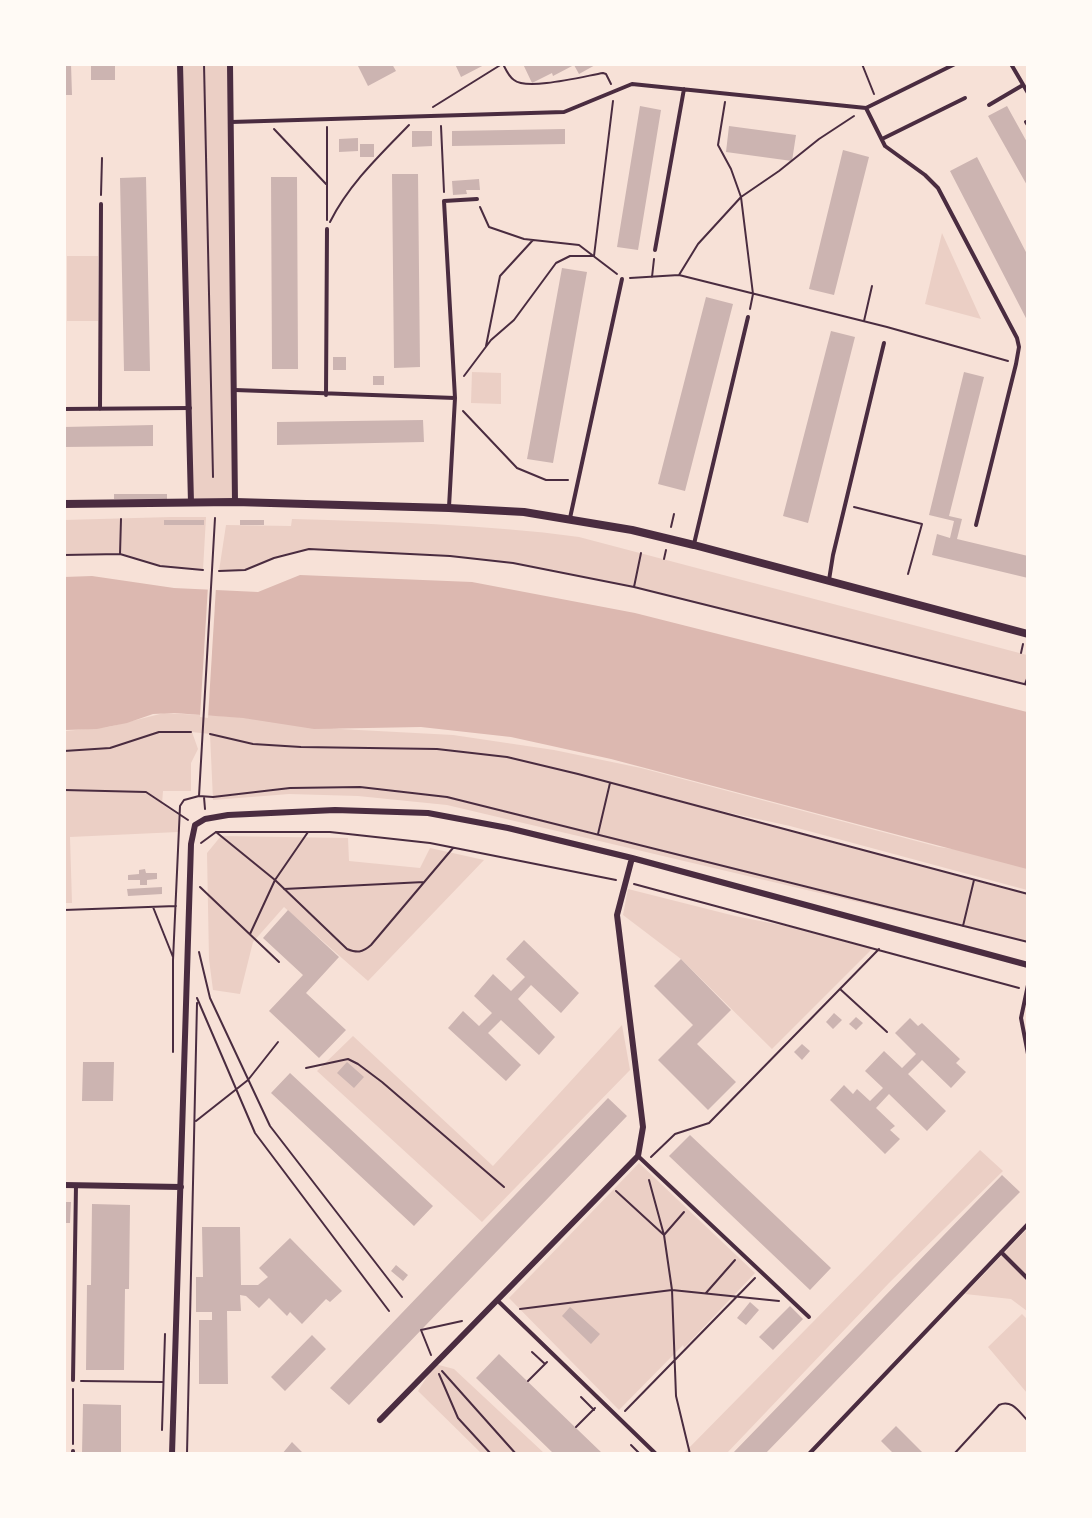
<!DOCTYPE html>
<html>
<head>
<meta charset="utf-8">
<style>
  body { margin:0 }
  #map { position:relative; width:1092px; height:1518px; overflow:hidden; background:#f7e1d7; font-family:Mulish,sans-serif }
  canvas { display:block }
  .frame { position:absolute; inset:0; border:66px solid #fffaf5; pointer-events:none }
</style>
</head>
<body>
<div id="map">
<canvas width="1092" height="1518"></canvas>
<div class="frame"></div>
</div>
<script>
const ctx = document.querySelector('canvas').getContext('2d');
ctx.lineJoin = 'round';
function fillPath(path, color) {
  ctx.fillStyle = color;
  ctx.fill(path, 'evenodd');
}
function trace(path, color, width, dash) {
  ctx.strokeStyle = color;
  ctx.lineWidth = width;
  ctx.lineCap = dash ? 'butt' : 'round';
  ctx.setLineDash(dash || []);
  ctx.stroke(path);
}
const green = new Path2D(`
  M180,65h50l5,437 -44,1z
  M942,233l39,86 -56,-15z
  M67,256h31v65h-31z
  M472,372l29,1v31l-30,-1z
  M171,517h35l-3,53 -43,-4 -40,-12 -55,1 -1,-35z
  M292,519c96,3 192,5 287,18l448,118v30l-393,-98 -121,-24 -63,-7 -141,-7 -35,9 -29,12 -26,1 7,-46 65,1z
  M164,713l74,4 102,12 113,6 101,15 87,18 298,79 89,13 -1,30 -237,-64 -73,-16 310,84v48l-580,-137 -89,-9 -69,-2 -76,6 -3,-66 -18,-2 6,17 -7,14v28h-28l-1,13 16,11v17l-108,5 2,66h-7v-172l43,-4z
  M221,836l127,2 1,23 71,7 10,-20 54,12 -116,121 -84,-74 -31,35 -13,52 -27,-4 -4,-31 -2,-106z
  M628,889l107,27 71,14 67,18 -101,101 -91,-90 -58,-44z
  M622,1025l8,45 -148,152 -165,-151 36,-35 140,130z
  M980,1150l23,21 -114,112 -162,170 -44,1 187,-190z
  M639,1163l116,110 -71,75 -1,-3 -64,65 -110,-112z
  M1027,1229v82l-16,-12 -46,-5z
  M1022,1314l5,5v74l-39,-46z
  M435,1364l19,5 90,84h-63l-63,-62z`);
const water = new Path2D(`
  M300,575l172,7 163,31 392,99v157l-416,-110 -100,-22 -90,-10 -107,2 -71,-11 -69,-5 -21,1 -26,9 -30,6 -32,1 -1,-153 28,-1 82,12 84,4z`);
const pier = new Path2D(`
  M208,586l8,1 -8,131 -8,-1z`);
const building = new Path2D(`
  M64,64h7l1,31h-8z
  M91,64h24v16h-24z
  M357,64h35l4,7 -28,15z
  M455,64h31l-25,13z
  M523,64h74l-18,10 -5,-9 -21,11 -1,-3 -20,10z
  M640,106l21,4 -23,140 -21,-3z
  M1007,106l21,38v43l-40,-71z
  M729,126l67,9 -4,26 -66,-9z
  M565,129v15l-113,2v-15z
  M412,131h20v15l-20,1z
  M358,138v13l-19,1v-13z
  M360,144h14v13h-14z
  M843,150l26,7 -35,138 -25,-6z
  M977,157l51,99v66l-78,-151z
  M392,174h26l2,193 -26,1z
  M146,177l4,194h-26l-4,-193z
  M271,177h26l1,192h-26z
  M479,179l1,11h-14l1,4 -14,1 -1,-14z
  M562,268l25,4 -34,191 -26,-4z
  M706,297l27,7 -48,187 -27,-7z
  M831,331l24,6 -47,186 -25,-7z
  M333,357h13v13h-13z
  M964,372l20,5 -35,139 13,3 -5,20 71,17v22l-96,-23 5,-21 13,4 4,-17 -25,-6z
  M373,376h11v9h-11z
  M423,420l1,22 -147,3v-23z
  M153,425v21l-89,1v-20z
  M114,494h53v5h-53z
  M164,520h40v5h-40z
  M240,520h24v5h-24z
  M145,869l1,4h11v6l-10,1v5h-7v-5h-12v-5l11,-1v-4z
  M162,887v7l-34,2 -1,-7z
  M288,910l51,47 -33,36 40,37 -27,28 -50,-47 34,-36 -40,-37z
  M524,940l55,53 -18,20 -30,-28 -13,14 37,38 -16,18 -38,-35 -13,13 33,32 -15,16 -58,-53 15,-17 16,15 13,-13 -18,-17 19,-22 18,17 14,-14 -19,-18z
  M681,959l50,51 -34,34 39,38 -28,28 -50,-50 35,-35 -39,-39z
  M834,1013l8,7 -9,9 -7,-7z
  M856,1017l7,6 -7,7 -7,-6z
  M910,1018l8,8 4,-3 38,36 -4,4 10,9 -15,16 -29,-28 -14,14 38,37 -19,20 -38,-37 -13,14 19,18 -5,4 10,9 -15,15 -55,-54 14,-15 9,9 4,-5 13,12 13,-13 -18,-17 19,-20 18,17 14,-14 -21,-21z
  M802,1044l8,7 -8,9 -8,-8z
  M83,1062h31l-1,39h-31z
  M347,1062l17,15 -10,11 -17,-15z
  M290,1073l143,133 -19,20 -143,-133z
  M608,1098l19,18 -278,289 -19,-17z
  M690,1135l141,133 -21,22 -141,-134z
  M1002,1175l18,17 -20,20 -235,242h-33z
  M64,1202h7l-1,21h-6z
  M92,1204l38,1 -1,84h-4l-1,81h-38l1,-85h4z
  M202,1227h38l1,58h17l10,-8 -9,-9 31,-30 52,53 -12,11 -4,-3 -24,25 -12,-12 -3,4 -18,-18 -10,10 -13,-12 -6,-1 1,16h-14l1,73h-29v-64h13v-8h-16v-35h7z
  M396,1265l12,10 -5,6 -12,-10z
  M750,1302l9,8 -13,15 -9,-7z
  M790,1306l13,13 -30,31 -14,-13z
  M570,1307l30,27 -9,10 -29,-28z
  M312,1335l14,14 -41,42 -14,-14z
  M499,1354l104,100h-49l-78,-76z
  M83,1404l38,1v49h-39z
  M896,1426l28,28h-30l-13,-13z
  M292,1442l12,12h-22z`);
const path = new Path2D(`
  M204,64l9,413
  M503,64c3,6 6,13 11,16 13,11 71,-4 89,-7l3,1 5,10
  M862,64l12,30
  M725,102l-7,43 13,24 10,28 12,97 -3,15
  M433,107l69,-43
  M441,126l3,66
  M327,127v93
  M274,129l52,55
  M101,195l1,-37
  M480,207l9,20 35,12 55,6 38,29
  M330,222c19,-38 50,-67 79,-97
  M594,256l19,-155
  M679,275l208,52 121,34
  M652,277l2,-18
  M630,278l49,-3 19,-31 43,-47 38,-26 40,-32 35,-23
  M864,321l8,-35
  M486,346l14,-70 33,-36
  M464,376l27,-36 23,-20 42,-57 14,-7h24
  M463,411l54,57 29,12h22
  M854,507l68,17 -14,50
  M671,527l3,-13
  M120,554l1,-35
  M64,555l56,-1 40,12 43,4
  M664,559l2,-9
  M219,571l26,-1 29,-12 35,-9 141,7 63,7 121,24 394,98
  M634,587l7,-34
  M1021,653l2,-9
  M1025,684l3,-8
  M210,734l43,10 48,3 136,2 70,8 71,17 450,120
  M64,751l46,-3 49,-16h32
  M64,790l82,2 42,28
  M199,796l16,-278
  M204,797l1,12
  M216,832l59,48 72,69c10,4 15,4 24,-4l82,-97
  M598,834l12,-51
  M201,843l15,-11h114l100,11 186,37
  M634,884l385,104
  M200,887l79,75
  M284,889l140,-7
  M153,907l20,50
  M64,910l112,-4
  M963,926l11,-46
  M250,934l25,-54 33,-48
  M199,952l11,46 60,128 132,171
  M840,989l47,43
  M197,998l58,135 134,178
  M173,1052v-92l7,-154 4,-6 15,-4 14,1 77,-9 70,-1 87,10 581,145
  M306,1068l42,-9 10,5 24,18 122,105
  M196,1121l52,-41 30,-38
  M651,1157l24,-23 34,-11 170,-174
  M649,1180l15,55 8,55 4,106 14,58
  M616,1191l48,44 20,-23
  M706,1293l29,-33
  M520,1309l152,-19 107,11
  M532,1352l13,12
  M431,1355l-10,-25 41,-9
  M442,1371l74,83
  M439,1374l19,44 33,36
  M81,1381l81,1
  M528,1381l19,-19
  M581,1397l13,13
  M625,1411l130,-133
  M576,1427l19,-19
  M162,1430l3,-96
  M73,1444v-55
  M631,1445l9,9
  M187,1454l10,-451
  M954,1454l45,-49c13,-6 20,7 29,16`);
const service = new Path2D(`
  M1011,64l17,29
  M989,105l34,-20
  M866,108l19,38 40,29 13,13 79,150 2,9 -3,17 -40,161
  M231,122l333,-10 68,-28 234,24 89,-44
  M1026,122l2,3
  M882,139l83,-41
  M655,250l29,-161
  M235,390l220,8
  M326,395l1,-166
  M64,409l126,-1
  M100,409l1,-205
  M449,507l6,-109 -11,-197 33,-2
  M570,518l52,-239
  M694,544l54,-227
  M829,580l4,-25 51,-212
  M1028,985l-7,33 7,36
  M638,1156l171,161
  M1001,1252l27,27
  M497,1300l159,154
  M73,1380l3,-195
  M73,1454v-3
  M809,1454l219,-230`);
const minor = new Path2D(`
  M180,64l11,439
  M230,64l5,438
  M64,1185l117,2
  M380,1420l258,-264 5,-29 -26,-212 15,-57
  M172,1454l19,-610 4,-19 10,-6 23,-4 107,-5 93,3 80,15 124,30 396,107`);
const tertiary = new Path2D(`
  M64,504l171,-2 214,6 75,4 108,18 62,15 334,89`);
fillPath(green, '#ebcfc5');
fillPath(water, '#dcb8b0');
fillPath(pier, '#f7e1d7');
fillPath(building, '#ccb4b1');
trace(path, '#4a2c40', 2);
trace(service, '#4a2c40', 4);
trace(minor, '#4a2c40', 6);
trace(tertiary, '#4a2c40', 8);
</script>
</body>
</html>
